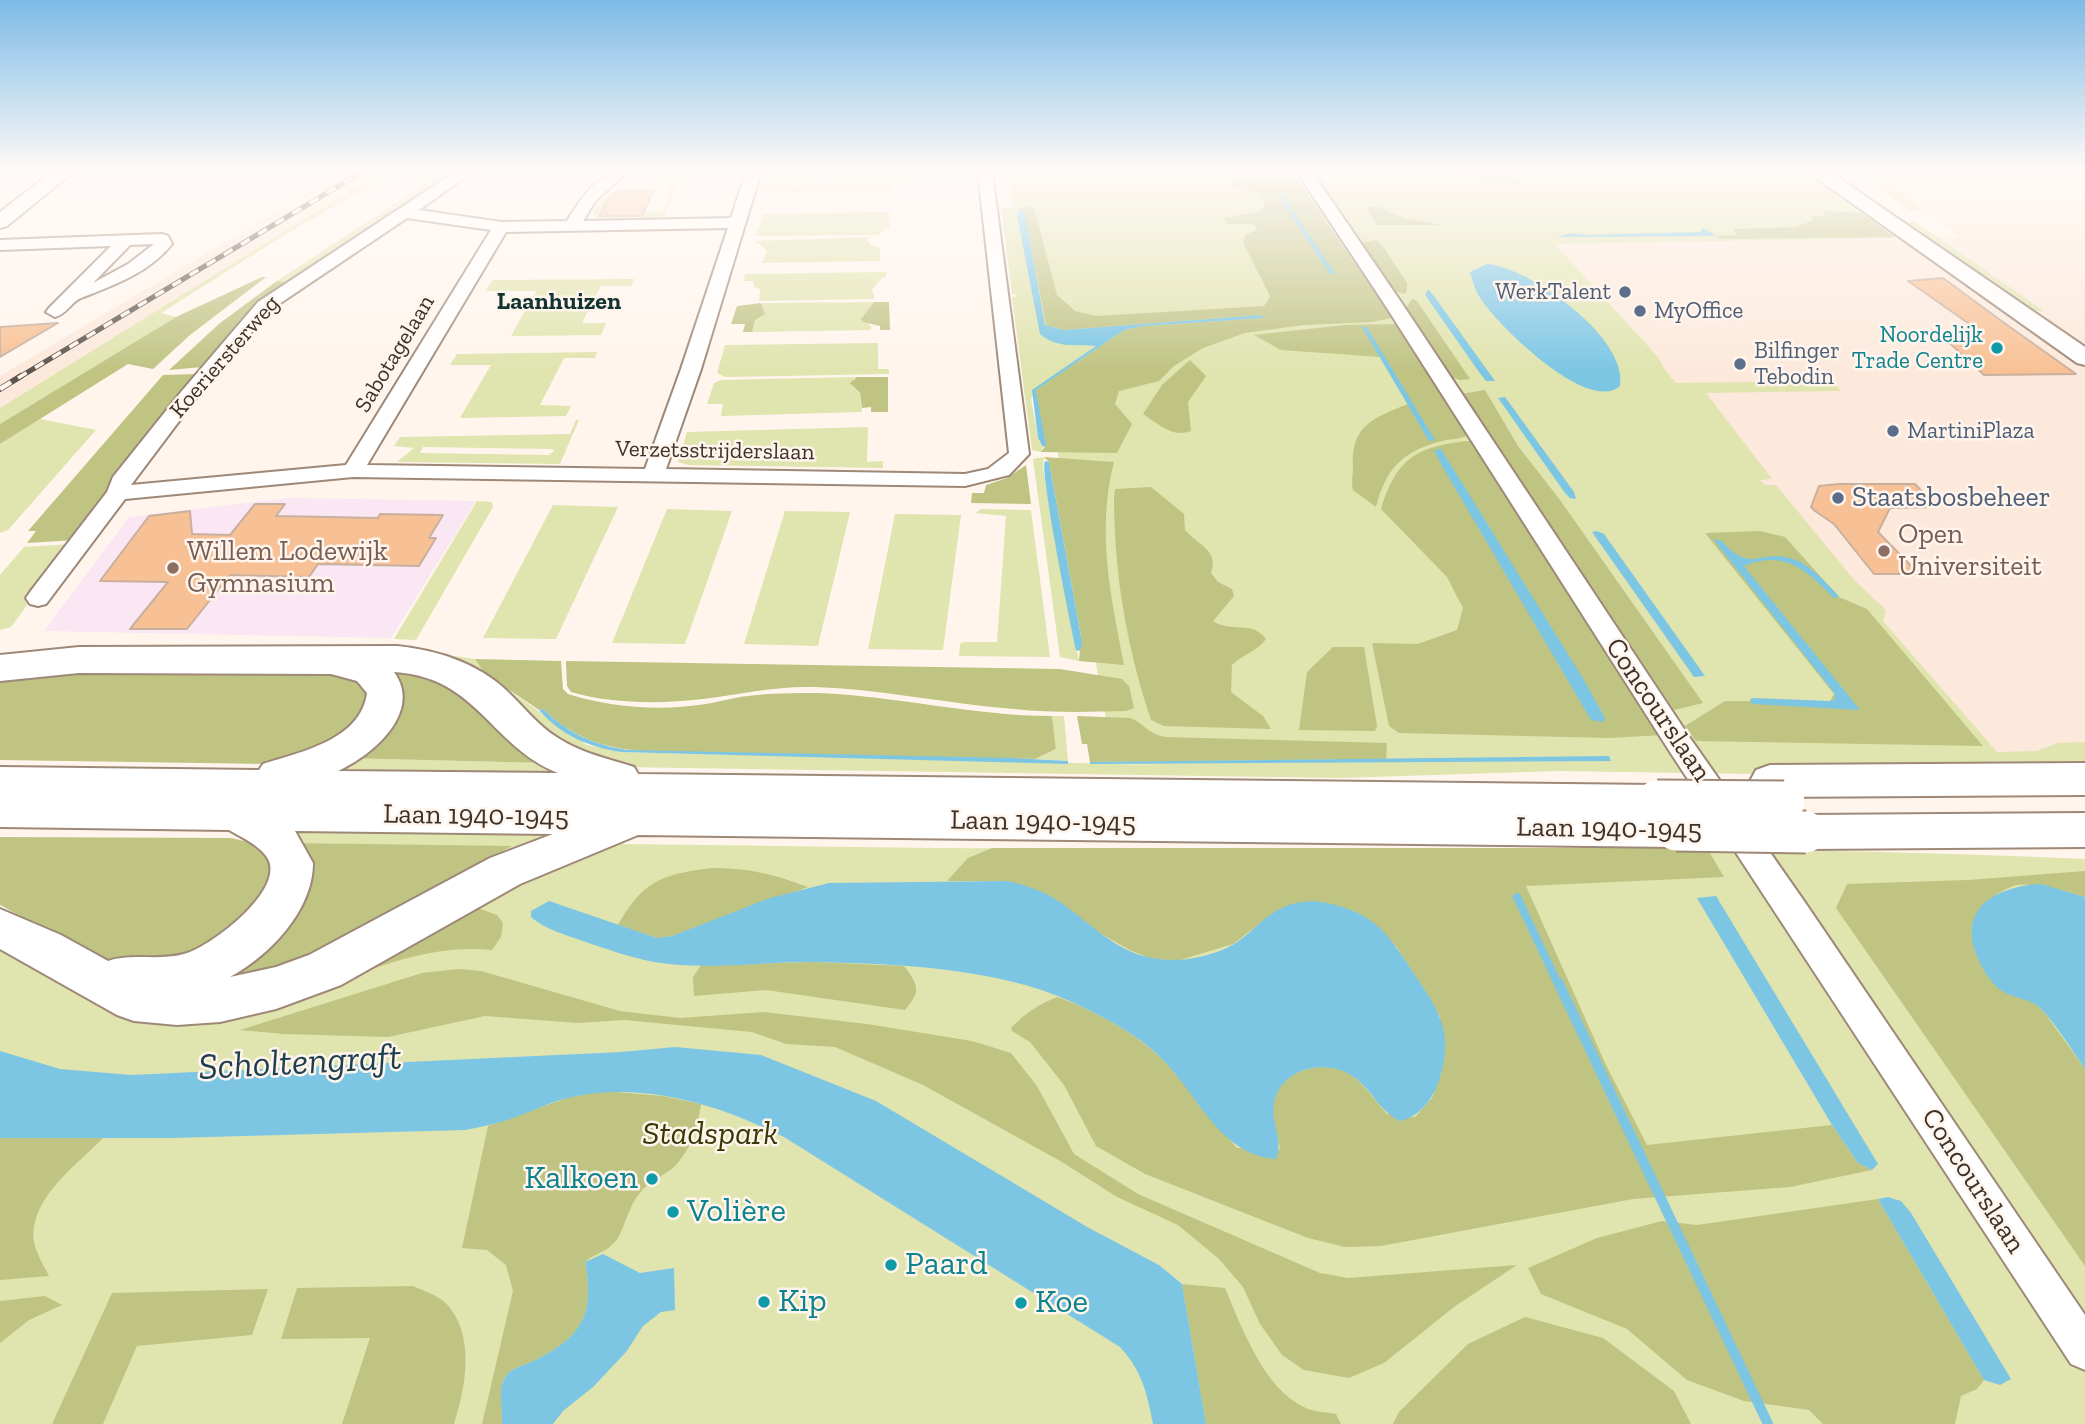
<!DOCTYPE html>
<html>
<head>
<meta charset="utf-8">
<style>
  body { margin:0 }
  canvas { display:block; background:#fff5ed }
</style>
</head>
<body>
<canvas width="2085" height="1424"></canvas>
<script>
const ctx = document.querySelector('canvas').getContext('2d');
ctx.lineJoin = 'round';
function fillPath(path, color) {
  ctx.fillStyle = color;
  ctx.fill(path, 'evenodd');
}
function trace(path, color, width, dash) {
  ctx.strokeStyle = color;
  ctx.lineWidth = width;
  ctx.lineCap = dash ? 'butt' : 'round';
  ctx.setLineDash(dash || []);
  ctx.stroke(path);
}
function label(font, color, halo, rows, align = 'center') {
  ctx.font = font + ' "Zilla Slab",serif';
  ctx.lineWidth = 5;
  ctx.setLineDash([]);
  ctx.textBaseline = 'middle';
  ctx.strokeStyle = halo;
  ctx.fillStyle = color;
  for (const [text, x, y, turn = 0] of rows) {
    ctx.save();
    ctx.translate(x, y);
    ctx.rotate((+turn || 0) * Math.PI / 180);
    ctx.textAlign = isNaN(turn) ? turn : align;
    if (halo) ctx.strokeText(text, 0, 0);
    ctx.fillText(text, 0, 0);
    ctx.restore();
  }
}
const built = new Path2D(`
  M343,172h37l-380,236v-32z
  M1868,172h217v602l-66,4 -465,-535 405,-6z`);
const education = new Path2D(`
  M289,498l187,3 -85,137 -347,-7 85,-114z`);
const green = new Path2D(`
  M380,172h18l-109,60 -128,81 15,4 -176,107v-16z
  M443,172h14l-168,111 -12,-2z
  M683,172l-19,45 -65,1 -6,-4c5,-12 13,-20 25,-23l-3,6 -8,4 -6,16 41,-1 3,-5h18l8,-20 -7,-6 4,-12z
  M766,172h38l5,1 -1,6 -35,14 -13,-2z
  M844,172h129l1,5 -138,5 8,-5z
  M1007,172h797l91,66 -340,6 103,113 7,13 11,13 156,-2 9,10 -135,2 66,86 -12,1 5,5h11l79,96 31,29 -3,11 114,131 40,-1 21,-8 27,-1v23l-66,13 -460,-7 -220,7 -719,-11 -28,-5 -175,-111 58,8 9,14 103,72 34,7 540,13 -47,-2 -69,-380 -14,15 7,40 5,9 -2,5 -9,-2 -20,-153 7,-1 -7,-2 -11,-85 12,-2z
  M1859,176l25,4 37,30 -10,1z
  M810,181l13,3 69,-2 -1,11h-109z
  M889,212l1,14 -12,9 -122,1 7,-22z
  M1914,221l130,90h-14l-124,-86z
  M871,237l-4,3 4,5 9,3v13l-118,2 5,-12 -12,-10z
  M886,272v5l-4,1 -10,12 3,9 -116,2 1,-11 -6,-4 -1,-5h-9l1,-7z
  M634,279l-3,7h-30l-19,37h24l-5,12 -90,1 25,-45h-51l8,-11z
  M874,302l-12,17 9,7v4l-119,2 3,-13 7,-3v-13z
  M878,343v26h11v5l-164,3 -8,-4 8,-28z
  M597,352l-2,6h-31l-24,47 31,1 -5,10 -106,2 31,-53h-41l7,-11z
  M857,377l-4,2v7l7,8 2,18 -141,4 2,-12h-16l7,-21 7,-3z
  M40,419l56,11 -88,100 -8,3v-89z
  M576,420h3l-19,44 -163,-2 17,-14 -20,-2 6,-9 170,-3zM423,447l129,2 2,2 -5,4 -129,-2z
  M868,427l-1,35 16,-1v7l-195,-3 -10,-3 9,-30z
  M1044,457l-1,9 5,34 31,161 -19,-4 -27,-198z
  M477,501l15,1 1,5 -77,133 -22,-1z
  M553,505l65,2 -62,132 -73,-1z
  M667,509l65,2 -47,133 -73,-1z
  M981,509l50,1 19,147 -91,-1 1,-12 4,-2h33l9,-126 -31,-3z
  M785,511l65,1 -32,134 -74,-2z
  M895,514l66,1 -18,135 -75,-1z
  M72,544l-61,83 -11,3v-55l24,-28z
  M1052,716h12l4,45 -33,-2 21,-10z
  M342,758l204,5 30,11 -275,1z
  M275,828l327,2 -287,136 -159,24 168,-44 186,-99 -217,-4z
  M619,844c192,2 383,6 575,5 297,0 594,-4 891,10v565h-2085v-474l38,20 130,44 416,-166z`);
const forest = new Path2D(`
  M1226,172h66l100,146 -20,4 -68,3 -59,8 -42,15 -29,18 -15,15 -40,10 -4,13 17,20 -15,29 -76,-1 4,-6 -9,-56 88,-60 19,-4 120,-8 -1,-3 -198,15 -18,-5 -22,-114 -6,-3 16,-1 23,88 18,16 21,5 168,-10 6,-9 -3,-7 -24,-47 2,-8 12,-5 -4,-6h-25l-5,-6 36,-6 6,-7c-5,-14 -19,-16 -32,-18z
  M1428,172h96l3,2 -9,11z
  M1376,206l28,12 36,7h-63l-11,-17z
  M1823,211l38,2 34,24 -175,2 -3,-3 20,-1 -3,-5 2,-1 59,-2 19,-7 -2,-4 14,1z
  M1376,240l6,5 25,38v8l-3,3 -13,-4 -31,-47z
  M262,277h4l-76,58 -37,34 -25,-5 -128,80v-20l176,-107z
  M277,281l12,2 -86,84 -34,3 51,-47z
  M1412,299l5,2 53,78 -10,1 -12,-4 -44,-65z
  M874,302h15l1,28h-10v-4l-17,-4 -2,-3z
  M761,303l4,11 -10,6 -3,12h-9l2,-8h-14l6,-18z
  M1396,324l73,111c-8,4 -18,4 -27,6 -39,10 -56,27 -66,66l-23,-17c-2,-8 0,-14 0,-22 -3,-42 20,-50 55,-64l-28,-47 -99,-7 -27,-15 91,-10z
  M1190,360l16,16 -18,26 3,29c-20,7 -32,-7 -48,-17l19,-29z
  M198,374l-91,119 -31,47 -49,3 9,-12h-8l135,-156z
  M857,377h31v35h-17v-5l-9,1 -2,-15 -10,-10z
  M1485,390l33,56 42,54 143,203 -29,7 -213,-316z
  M1467,441h6l190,294 -54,3 -210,-5 -10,-7 -17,-83 46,1 39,-14 6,-22 -16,-31 -66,-68c16,-51 35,-62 86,-68z
  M1044,457l70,5c-18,68 -3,136 10,203l-45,-4 2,-25 -32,-174z
  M1026,465l5,39 -60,-1 1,-10h12l2,-8 21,-7z
  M1151,487l33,27 1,16c14,16 34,20 26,43l7,9 14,7 2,7 -21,25c18,12 39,-1 53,18 -7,11 -24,16 -34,26l-1,27 32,24 8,13 -107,-3 -13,-6c-24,-72 -37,-146 -37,-222l1,-9z
  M1760,531l25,6 54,60 28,12 116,137 -287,-5 -11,-15 40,-25h105l4,-7 -129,-161z
  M1333,647h31l13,79 -2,5 -76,-1 8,-58z
  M475,659l86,2 2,28 5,5c44,14 93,17 138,10 14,-2 28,-7 42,-8 23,-3 46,-3 70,-3 78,3 156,23 234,23l4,33 -21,10 -393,-8c-40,-3 -70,-14 -99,-42l-4,1 -55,-37z
  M566,661l494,8 62,10 7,7 5,22 -8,3c-37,1 -74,2 -112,-2 -66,-5 -133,-20 -200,-22 -38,-1 -73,7 -111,12 -42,5 -91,5 -132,-7l-4,-6z
  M377,664l84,21 85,78 -204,-5 27,-19z
  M335,670l30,12 6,21 -32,39 -71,22 -268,-4v-86z
  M1077,716l53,2c14,5 16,15 35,19l222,6 -1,16 -296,3 -3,-18h-5z
  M0,837l231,1 22,5 15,12 5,18 -10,33 -92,62 -70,-8 -101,-55z
  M293,843l219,3 -188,100 -59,27 -43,13z
  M992,848h715l17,29 -198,9 80,179 41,80 185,-20 26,38 14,7 -82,17 -157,12 -252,47 -36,1 -37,-9 -163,-64 -49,-28 -32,-61 -34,-43 -18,-11 -1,-3c14,-15 27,-23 46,-31 35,12 75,34 103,60 29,26 50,62 77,91l43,1c-2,-12 -7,-26 -7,-38 -1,-40 52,-56 81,-34 12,10 23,26 33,37l28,3 17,-19 10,-27 -2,-55 -44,-70 -120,-35 -43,33 -56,17 -28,-3 -19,-8 -123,-69h-60l21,-23z
  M711,868c38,0 62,6 97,19l-136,49 -15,2 -39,-13c26,-45 43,-50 93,-57z
  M2085,871v26c-16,-6 -52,-14 -68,-12 -13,3 -24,12 -34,20l37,92 13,4 11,11 41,57v197l-249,-358 11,-24 121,-4z
  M464,903l33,12 6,8 -2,14 -9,13c-70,-7 -133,25 -198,48z
  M814,962l90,4c15,20 17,25 1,44l-139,-20 -72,6 -1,-19 8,-12z
  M459,969l22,2 139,40 60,7 84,-6 103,12 105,17 39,12 26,33 37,68 64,40 182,79 28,5 169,-13 -63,42 -70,56 -35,15 -45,-8 -22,-15 -22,-31 -17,-37 -24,-28 -41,-34 -61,-28 -55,-35 -139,-77 -88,-38 -49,-3 -34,-12 -128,-12 -47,3 -92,-7 -97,21 -104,-3 -44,-4 182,-57z
  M604,1091l59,5 38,8c-3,22 -10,46 -27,63 -9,8 -22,13 -31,22 -12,13 -15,27 -22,43 -9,20 -23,19 -36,30 11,55 -6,78 -56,101 -10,4 -21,6 -26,18 -4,12 0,30 -1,43h-20l31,-133 -7,-26 -19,-15 -25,-2 26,-122 82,-29z
  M0,1138h103c-27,28 -74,60 -69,104 2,11 10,24 15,34l-49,4z
  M1878,1199l106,181 -7,9 -16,7 -6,28h-132l-14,-14 -65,-9 -57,-21 -60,-51 -86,-35 -13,-26 69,-30 65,-17 35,4z
  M1182,1284l43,4c16,38 39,101 79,119 9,5 22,5 32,7l5,10h-135z
  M413,1286c13,6 28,10 37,22 25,32 15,81 4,116h-112l28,-86 -89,1 16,-51z
  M268,1289l-16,46 -115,11 -34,78h-51l60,-131z
  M45,1296l17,9 -33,15 -29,23v-42z
  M1525,1317l78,21 71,53 17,33h-298l6,-12 69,-68z`);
const water = new Path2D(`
  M1281,193l55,82 -6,-1 -53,-80z
  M1020,210l4,1 2,8 19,106 19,5 198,-15 1,3 -120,8 -19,4 -88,60 10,55 -3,2 -5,-9 -6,-48 64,-44c-20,-2 -39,3 -56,-12l-23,-118z
  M1703,228l14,8 -161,1 16,-4 13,2 115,-3z
  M1487,264c42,3 142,74 133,122 -32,28 -120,-59 -137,-84 -7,-9 -10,-19 -13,-30z
  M1428,289l6,7 61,85h-9l-7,-9 -54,-77z
  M1362,327h5l68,113 -6,1z
  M1505,397l69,95 2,7 -6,-1 -5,-5 -67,-95z
  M1441,449l143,231 21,38 -2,4 -12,-2 -149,-254 -8,-16z
  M1045,461l4,1 32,174 1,10 -3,5 -3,-1c-5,-23 -37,-181 -31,-189z
  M1597,531l7,3 101,142 -11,1 -102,-145z
  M1713,539l9,2c29,34 38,7 71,18 18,6 31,22 44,35l2,3 -5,1c-27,-28 -50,-49 -90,-32l116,144 -108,-6 -2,-5 3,-1 77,3 4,-1 1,-6z
  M543,709c25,24 50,36 85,41l385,8 55,3v3l-447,-12c-33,-5 -60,-17 -82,-42z
  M1609,756l2,5 -521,3v-2z
  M1007,881c18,4 34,9 50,19 29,19 58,52 95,58 26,5 58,0 82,-14 15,-9 27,-24 42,-33 16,-9 33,-12 51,-8 46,10 59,28 84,66 22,34 41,55 32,97 -5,25 -18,49 -43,55 -21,-10 -28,-31 -46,-44 -25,-18 -67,-11 -78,19 -9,21 9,42 0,63 -57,-4 -78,-65 -115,-101 -24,-24 -59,-42 -89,-56 -74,-34 -174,-38 -255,-40 -53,-1 -110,9 -163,0 -25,-5 -48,-13 -71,-21 -19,-7 -37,-11 -52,-24v-6l18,-10 108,37 15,-2 98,-38 59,-15z
  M2041,884l44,13v172c-13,-19 -26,-40 -41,-57 -12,-15 -28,-12 -42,-21 -12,-8 -20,-23 -25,-35 -20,-49 21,-70 64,-72z
  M1716,896l162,268 -6,6 -14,-7 -26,-38 -135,-227z
  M675,1047l86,8 115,46 213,127 70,37 23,19 24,140h-53c-6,-31 -11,-53 -33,-77l-336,-210c-64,-32 -140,-56 -212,-40 -19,4 -37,13 -56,20 -17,6 -34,10 -51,13l-294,8h-171v-87l60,18 71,6 490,-23z
  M1888,1197l13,4 10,12 100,166 -11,6 -16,-5 -106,-181z
  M603,1254l37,19 34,-5 1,42 -14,2 -18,14 -17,26 -33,35 -30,24 -10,13h-51c1,-13 -4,-31 1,-43 5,-12 16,-14 26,-18 50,-23 67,-46 56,-101z`);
const streamFar1 = new Path2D(`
  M1517,897l41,87`);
const stream = new Path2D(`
  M1558,982l210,442`);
const building = new Path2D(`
  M619,190h35l-12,26h-42l7,-16z
  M1943,278l60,44 73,52 -92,1 -41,-38h8l-5,-4 32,-3 -70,-49z
  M58,323l-58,34v-30z
  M1839,484h76l21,23 -46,1 -12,24 41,42h-45l-40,-50 -19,-13 -4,-4 8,-21z
  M255,504h30l-9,12 102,2 2,-4 63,1 -14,23h7l-17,28 -101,-2 -9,13 -79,-2 -43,54h-57l38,-47 -68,-1 49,-65 41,-5 2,23 38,1z`);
const minor = new Path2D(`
  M455,172h18l-54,38 82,12 66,-1c16,-25 29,-49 61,-49l-32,28 -13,21 148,-3 15,-46h15l-60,197 -35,100 299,5 23,-5 21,-16 -31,-281h14l37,282 -20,21 -44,11 -612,-9 -228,22 -79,105 -8,2 -8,-2 -4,-6 4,-6 77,-100 6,-15 68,-85 77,-90zM407,218l84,12 -145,235 -215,20 64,-85 75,-90zM728,228l-47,141 -36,100 -278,-4 139,-233z
  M1297,172h15l91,133 287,433 114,163 281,414v55l-14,-6 -401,-612 -285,-447z
  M162,234l6,2 4,8c-23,29 -58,41 -91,54 -10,4 -14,16 -26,19l-9,-5 3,-4 62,-62 -111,4v-10zM154,244l-26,20 -35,19 37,-38z`);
const major = new Path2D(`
  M52,172h21l-66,54 -7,2v-16z
  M1808,172h22l255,175v18l-8,-2z`);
const highway = new Path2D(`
  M397,646c40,4 80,17 109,44 17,16 32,36 52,48 23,15 51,21 76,29l4,7 1019,11 15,5 6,11 -8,12 21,5 6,12 -6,12 -15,5 -1038,-12 -118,49 -179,101 -65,24 -56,13 -43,3 -43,-4 -17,-6 -117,-66v-40l61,26 47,26c24,-8 51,0 76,-7 25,-6 101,-63 84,-95 -7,-13 -27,-22 -39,-29l-229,-3v-60l259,3 4,-6c37,-12 98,-24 104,-71l-10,-12 -26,-7 -252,-1 -79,8v-26l79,-8zM394,672c84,5 96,74 164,101l-220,-2c35,-16 85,-59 56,-99zM295,831l258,3 -63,24 -181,97 -33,12 -46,10c39,-21 83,-66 83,-114z
  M2085,763v32l-315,2 -14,-5 -6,-11 6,-11 14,-5z
  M2085,813v34l-279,2 -15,-5 -6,-12 6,-12 15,-5z`);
const railFar1 = new Path2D(`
  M18,378l344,-206`);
const rail = new Path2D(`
  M0,389l21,-13`);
const highwayBridge = new Path2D(`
  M1657,801l127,1
  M1676,830l130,2`);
const markers = [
  [1625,292,7,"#5c6f8a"],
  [1640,311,7,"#5c6f8a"],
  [1997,348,7,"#0f9aa8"],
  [1740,364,7,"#5c6f8a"],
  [1893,431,7,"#5c6f8a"],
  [1838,498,7,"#5c6f8a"],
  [1884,551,7,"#8d6e63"],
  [173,568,7,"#8d6e63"],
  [652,1179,7,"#0f9aa8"],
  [673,1212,7,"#0f9aa8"],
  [891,1265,7,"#0f9aa8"],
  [764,1302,7,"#0f9aa8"],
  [1021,1303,7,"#0f9aa8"]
];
const farServicenames = [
  ["WerkTalent",1611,292,"right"],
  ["MyOffice",1654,311],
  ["Bilfinger",1754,351],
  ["Tebodin",1754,377],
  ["MartiniPlaza",1907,431]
];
const farCulturenames = [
  ["Noordelijk",1983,335],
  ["Trade Centre",1983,361]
];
const farStreetnames = [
  ["Sabotagelaan",395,354,-59],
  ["Koeriersterweg",225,357,-49],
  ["Verzetsstrijderslaan",715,451,1]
];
const farNeighbourhoodnames = [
  ["Laanhuizen",559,302]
];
const serviceNames = [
  ["Staatsbosbeheer",1852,498]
];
const educationNames = [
  ["Open",1898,535],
  ["Universiteit",1898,567],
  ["Willem Lodewijk",187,552],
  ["Gymnasium",187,584]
];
const streetNames = [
  ["Concourslaan",1658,710,56],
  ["Laan 1940-1945",476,816,1],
  ["Laan 1940-1945",1043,822,1],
  ["Laan 1940-1945",1609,829,1],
  ["Concourslaan",1973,1181,57]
];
const nearParknames = [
  ["Stadspark",710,1135]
];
const nearCulturenames = [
  ["Kalkoen",638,1179,"right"],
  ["Volière",687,1212],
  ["Paard",905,1265],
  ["Kip",778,1302],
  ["Koe",1035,1303]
];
const nearWaternames = [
  ["Scholtengraft",300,1063,-3]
];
fillPath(built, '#fce9db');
fillPath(education, '#fbe6f4');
fillPath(green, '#e0e4ae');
fillPath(forest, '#bfc483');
fillPath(water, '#7cc6e4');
trace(streamFar1, '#7cc6e4', 8);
trace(stream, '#7cc6e4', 10);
fillPath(building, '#f8c195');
trace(building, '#c8b09f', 2);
trace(minor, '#9e8877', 4);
trace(major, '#9e8877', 4);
trace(highway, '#9e8877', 4);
fillPath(minor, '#fff');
fillPath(major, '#fff');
fillPath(highway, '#fff');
trace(railFar1, '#5e544d', 5);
trace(rail, '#5e544d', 6);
trace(railFar1, '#fff5ed', 3.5, [10]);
trace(rail, '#fff5ed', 4.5, [13]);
trace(highwayBridge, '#9e8877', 45, []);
trace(highwayBridge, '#fff', 41);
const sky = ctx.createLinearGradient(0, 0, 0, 372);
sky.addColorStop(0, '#7dbbe6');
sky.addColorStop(0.46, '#fffaf7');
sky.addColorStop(1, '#fffaf700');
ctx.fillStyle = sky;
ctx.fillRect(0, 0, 2085, 372);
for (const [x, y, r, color] of markers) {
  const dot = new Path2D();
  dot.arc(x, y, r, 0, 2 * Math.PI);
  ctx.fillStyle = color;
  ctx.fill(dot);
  trace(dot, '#fff5ed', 2.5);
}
label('23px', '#4e5e75', '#fff5ed', farServicenames, 'left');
label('23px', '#0d838f', '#fff5ed', farCulturenames, 'right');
label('23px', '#3c322b', '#fff5ed', farStreetnames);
label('bold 24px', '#113432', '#fff5ed', farNeighbourhoodnames);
label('28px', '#4e5e75', '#fff5ed', serviceNames, 'left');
label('28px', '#785e54', '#fff5ed', educationNames, 'left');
label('28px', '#3c322b', '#fff5ed', streetNames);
label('italic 33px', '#373905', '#fff5ed', nearParknames);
label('33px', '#0d838f', '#fff5ed', nearCulturenames, 'left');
label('italic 37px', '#1d3f4d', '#fff5ed', nearWaternames);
</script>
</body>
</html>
